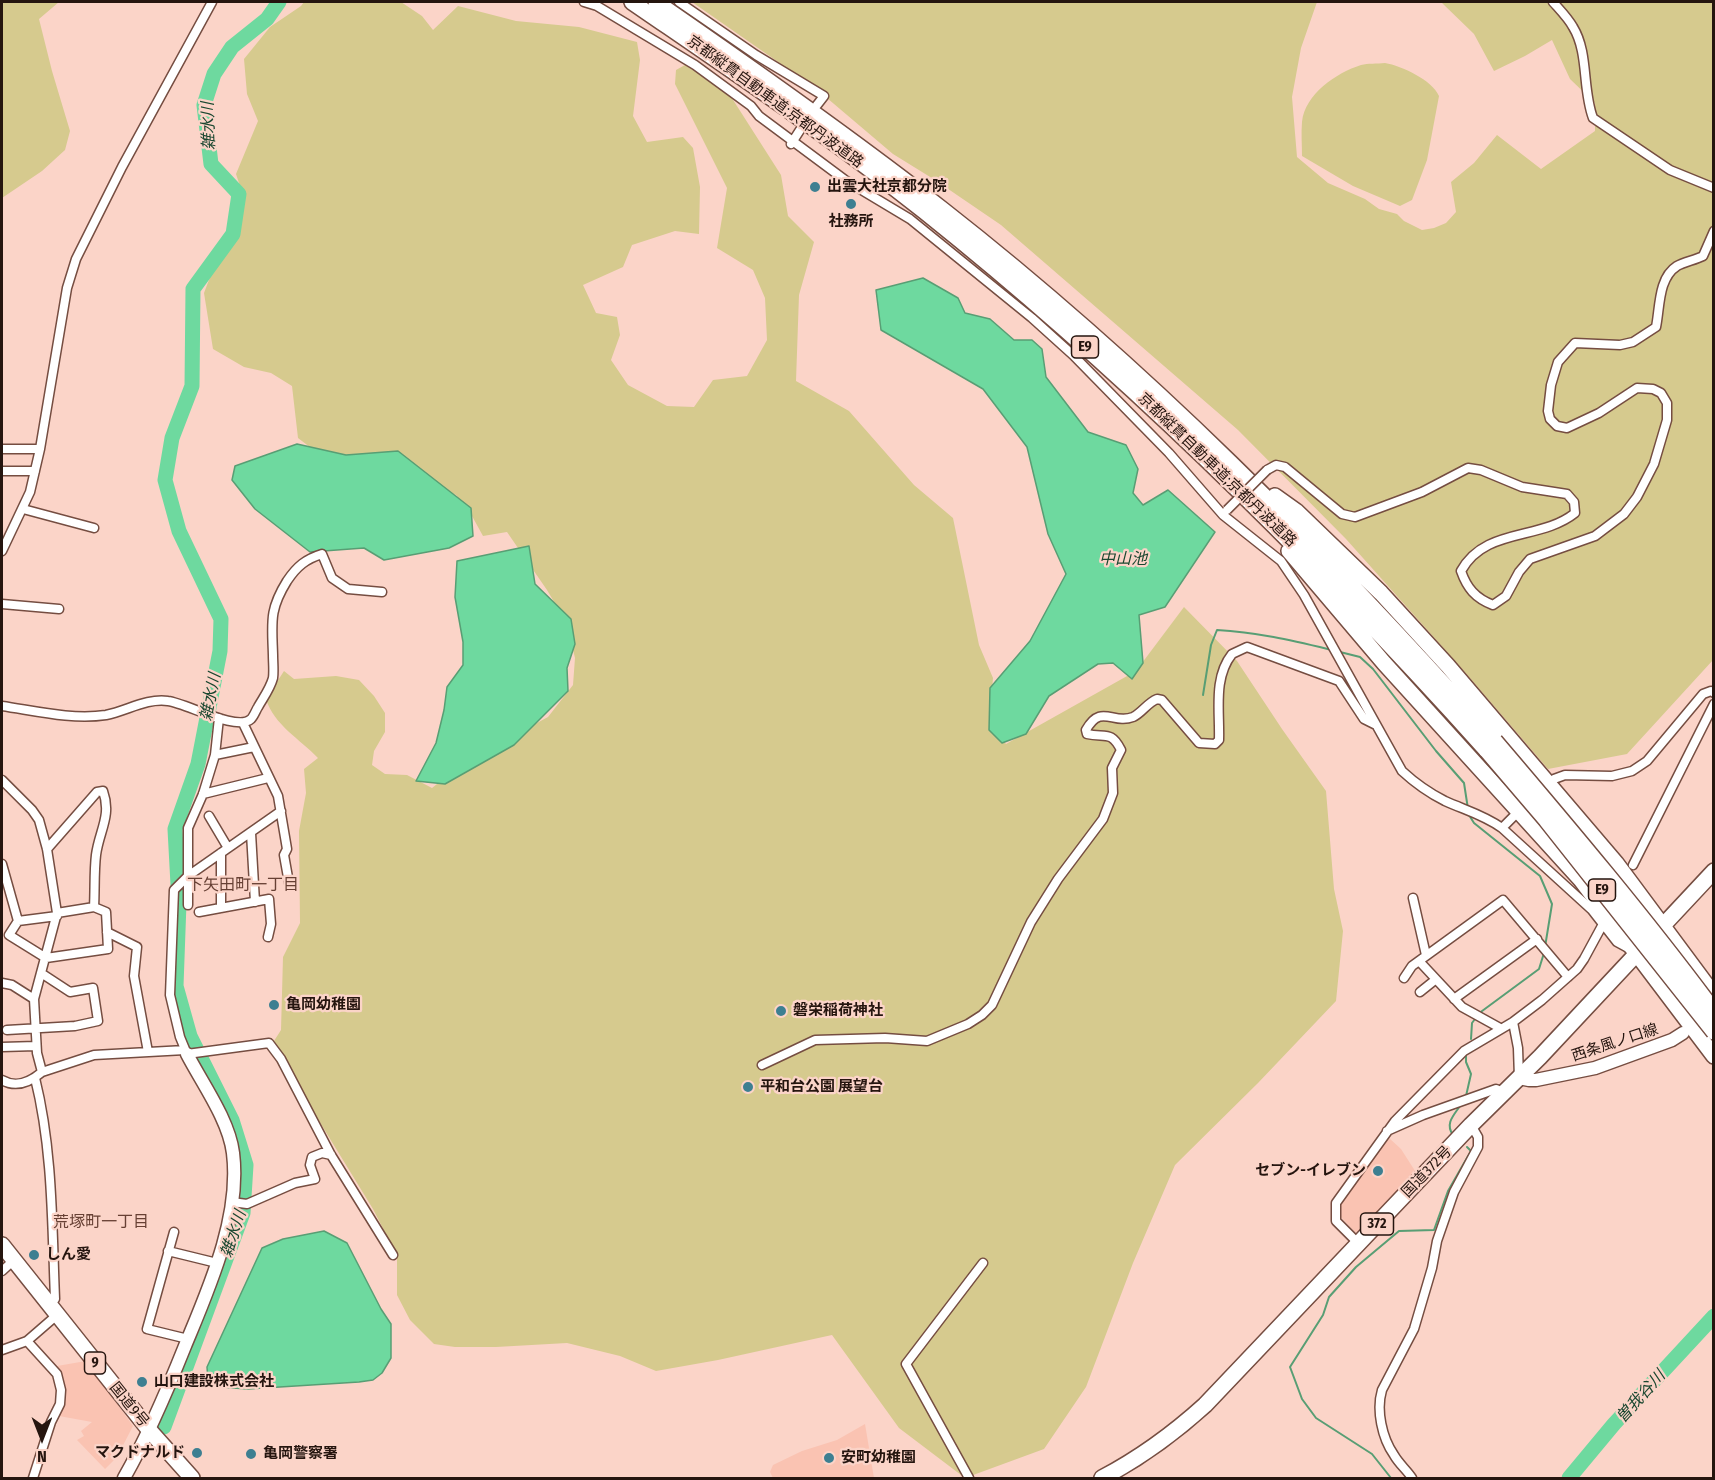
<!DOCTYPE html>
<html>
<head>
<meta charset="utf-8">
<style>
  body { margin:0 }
  #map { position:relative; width:1715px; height:1480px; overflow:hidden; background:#fbd4c8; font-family:"Fira Sans Condensed",sans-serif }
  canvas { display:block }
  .frame { position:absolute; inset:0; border:3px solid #25150f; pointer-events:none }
  .north { position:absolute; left:12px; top:1408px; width:60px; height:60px; -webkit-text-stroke:4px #fbd4c8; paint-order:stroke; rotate:180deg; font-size:16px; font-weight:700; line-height:24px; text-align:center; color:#25150f }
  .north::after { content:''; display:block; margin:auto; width:21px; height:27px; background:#25150f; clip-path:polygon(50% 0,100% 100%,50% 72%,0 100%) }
</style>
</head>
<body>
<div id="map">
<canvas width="1715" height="1480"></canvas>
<div class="frame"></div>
<div class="north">N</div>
</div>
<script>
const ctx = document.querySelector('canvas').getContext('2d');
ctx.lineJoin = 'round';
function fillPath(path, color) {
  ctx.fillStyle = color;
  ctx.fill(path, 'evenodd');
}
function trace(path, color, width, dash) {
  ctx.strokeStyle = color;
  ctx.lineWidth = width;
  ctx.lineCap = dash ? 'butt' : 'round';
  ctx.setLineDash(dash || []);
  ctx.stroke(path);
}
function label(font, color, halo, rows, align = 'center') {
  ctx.font = font + ' "Fira Sans Condensed","Noto Sans JP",sans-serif';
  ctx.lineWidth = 4.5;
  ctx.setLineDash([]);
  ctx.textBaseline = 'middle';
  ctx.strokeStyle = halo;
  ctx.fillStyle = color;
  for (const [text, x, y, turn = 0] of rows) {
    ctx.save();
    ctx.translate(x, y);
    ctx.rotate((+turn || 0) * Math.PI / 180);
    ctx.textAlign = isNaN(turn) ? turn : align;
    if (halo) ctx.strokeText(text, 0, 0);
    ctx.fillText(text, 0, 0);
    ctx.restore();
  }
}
const built = new Path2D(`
  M1389,1138l12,11 16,25 -55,57 -7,1 -15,-16v-11l19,-29z
  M86,1361l47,65 -16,31 -12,12 -28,-29 7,-4 -3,-5 11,-9 -33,-6 4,-30 -6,-20z
  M865,1424l9,54h-101l-3,-6 3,-7 29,-14 35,-11z`);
const green = new Path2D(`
  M2,2h57l-20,17 13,52 18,60 -5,19 -23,21 -40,27z
  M304,2h97l21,14 11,14 25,-24 58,15 63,6 58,15 3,18 -7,56 14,26 36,-5 10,11 7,39 -1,47 -24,-3 -43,14 -9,22 -40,18 13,28 21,4 3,18 -9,25 17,25 39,21 27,1 19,-27 34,-4 20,-36 -2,-42 -12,-28 -36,-22 10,-60 -52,-104 1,-14 9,-5 43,27 53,83 7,41 26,26 -15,53 -3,86 53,30 65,74 39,33 26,127 14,33 -4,47 17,19 130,-73 48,-64 53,54 45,68 44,62 8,98 9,42 -7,70 -78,82 -83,82 -42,98 -47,124 -42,62 -79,29 -66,-50 -67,-93 -114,25 -62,11 -36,-15 -53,-13 -71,4h-41l-21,-3 -24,-24 -13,-25v-39l-24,-47 -57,-93 -42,-75 7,-11 2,-73 17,-34 -1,-92 7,-38 -2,-24 14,-11c-18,-19 -44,-33 -52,-59l18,-28 10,8 42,-3 23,4 15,16 11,17v19l-11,19 -2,14 13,9 22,1 25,13 34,-27 82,-44 25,-32 2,-27 -9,-36 -19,-32 -40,-58 -24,4 -11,-20 -16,-21 -20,-8 -17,-20 -104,-16 -17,-13 -6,-52 -21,-13 -27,-6 -31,-18 -9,-56 8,-21 23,-29 10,-42 -9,-27 22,-53 -11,-27 -3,-35 26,-32 31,-21z
  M692,2h625l-16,46 -9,49 5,60 31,26 37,16 14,10 18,5 7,7 18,9 12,-2 12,-5 10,-11 -5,-30 23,-19 23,-28 44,34 54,-38v-28l-25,-24 -18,-39 -27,16 -31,15 -20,-37 -33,-32h272v658l-86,94 -79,15 -85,-99 -117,-131 -108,-109 -237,-205 -66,-45 -42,-26 -79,-67z
  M1385,63c17,3 47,17 54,33l-12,64 -15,40 -12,6 -47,-20 -51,-30c0,-11 -1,-23 0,-34 3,-28 34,-49 59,-57 7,-2 16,-1 24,-2z`);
const water = new Path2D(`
  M923,278l35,20 7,15 25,6 24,21h18l10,9 4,28 42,55 38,13 12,24 -5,24 10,12 25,-15 47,42 -50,75 -26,8 4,48 -11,16 -19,-16 -15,1 -49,32 -23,38 -24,9 -13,-13 1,-42 40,-47 36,-67 -18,-40 -21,-87 -44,-58 -102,-59 -5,-40z
  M297,444l49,11 52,-4 73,57 2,28 -24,12 -65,12 -20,-12 -54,4 -55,-43 -23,-29 3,-14z
  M529,546l6,38 36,35 4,25 -8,24 1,23 -54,54 -69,39 -29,-3 20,-38 8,-33 3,-23 16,-22v-23l-8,-45 2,-36z
  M324,1231l23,12 34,66 10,15v34l-9,15 -9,7 -14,2 -111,7 -30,-2 -10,-6 -1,-14 55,-119 21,-9z`);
const stream = new Path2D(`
  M1340,652l20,5 13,12 63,82 28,32 4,26
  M1203,695l8,-50 6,-15c40,2 77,11 115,20
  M1469,815l5,8 66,53 12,28 -7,43
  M1478,1014l61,-45 5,-16
  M1471,1039l1,-16 3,-4
  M1466,1096l5,-22 -5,-12v-8
  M1453,1135c-8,-11 0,-19 7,-29
  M1391,1478l-19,-24 -56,-36 -14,-19 -12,-32 33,-52 6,-18 27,-30 43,-36 35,-1 14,-39 23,-40 -4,-4`);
const river = new Path2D(`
  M164,1427l79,-214 3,-48 -14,-45 -42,-84 -14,-50 3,-83 -4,-74 23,-65 22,-113 1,-32 -42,-88 -14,-51 7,-42 20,-52 1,-97 40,-55 6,-40 -28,-30 -7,-59 10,-31 18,-27 35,-28 12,-17
  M1569,1478l45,-54 100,-108`);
const street = new Path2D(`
  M584,2l13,4 98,59 56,41 8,10 86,64 65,39 122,99 41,37 96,98 54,62 58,46 23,34 98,176c13,12 27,22 43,30 20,9 39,14 57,27l90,82 25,32 11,6
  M679,2l77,53 68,41 -7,9
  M1553,2c7,8 15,16 20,25 16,26 9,62 20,91l77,52 44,18
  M791,144l9,-14
  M2,449h38
  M1267,470l9,-5 9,2 57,47 13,3 67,-25 46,-24 13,2 41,17 45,7 7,8 1,11c-35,28 -90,14 -114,58 6,17 14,27 32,34l13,-9 13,-24 11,-13 65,-23 29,-22 13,-17 17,-33 13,-44v-17l-6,-10 -8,-4 -16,-1 -38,25 -32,15 -10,-2 -7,-7 -2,-8 3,-26 7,-23 17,-19 45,2 13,-3 23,-15c4,-19 2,-49 21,-61 7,-4 18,-6 26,-10l11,-25
  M2,471h33
  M23,509l71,19
  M2,551l28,-59 10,-43 27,-161 9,-29 46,-92 90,-165
  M2,604l57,5
  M2,706c34,5 70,14 104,9 21,-4 40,-17 62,-14 18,2 69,31 83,18 3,-3 5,-9 7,-12 5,-9 12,-18 15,-29 1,-7 0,-15 0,-23 -1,-33 -4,-45 14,-74 10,-15 19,-22 35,-27l10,24 16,11 34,3
  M243,723l35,73 9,53 -3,6 5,28
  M215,755l39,-8
  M1554,779l11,-4 47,1 20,-5 15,-10 56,-67 8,-3 3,2
  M2,780l30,30 7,10 8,29 10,64 -23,86 3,54 5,19
  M203,794l65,-16
  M281,811l-93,65 -14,14 -4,105 10,42 7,17 82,-11 12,16 50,96 62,100
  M209,816l19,32
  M1502,828l11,-11
  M251,833l4,69
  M221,853v55
  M2,864l16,57 -9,14 37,23 62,-9 -2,-37 -12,-5c1,-17 0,-35 2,-52 3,-24 16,-39 7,-64l-6,1 -50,57
  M1633,865l81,-161
  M1413,898l13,57
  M188,905v-77l15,-34 12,-39 4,-37
  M199,912l70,-13 2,25 -3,13
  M57,913l37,-6
  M18,921l39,-5
  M107,932l30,15 -3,29 14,76
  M1419,961l43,46 38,21
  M1404,978l8,-12 91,-66 65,77
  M2,983l10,2 22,14
  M1420,992l15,-12
  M1454,999l83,-60
  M1513,1022l5,26 1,30
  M7,1030l68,-4 23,-5 -5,-33 -23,4 -29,-19
  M2,1047l34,-1
  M762,1065l53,-25 70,-2 42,3 41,-17 14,-9 10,-10 39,-83 27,-43 45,-60 10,-26 -1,-25 9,-18c-10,-20 -16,-12 -34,-16l-1,-4c15,-27 27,-5 47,-13 9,-4 14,-14 24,-18l5,1 37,43 16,1 4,-4c1,-29 -6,-62 13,-86l15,-7 92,34 25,38 10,5
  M35,1078c18,72 17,148 20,221l-5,6
  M2,1080c14,8 27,3 40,-8l52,-17 91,-5
  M1387,1131l36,-16 73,-26 9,4
  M232,1202l15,2 48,-21 20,-4 -5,-14 2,-8 10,-4 9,2
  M174,1232l-27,97 41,10
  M1359,1244l-23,-23v-18l59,-82 69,-70 49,-29 29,-22 35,-31 7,-10 19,-35
  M168,1251l49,12
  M2,1271l12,-11
  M27,1341l30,33 4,16 -1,14 -9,18 -18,56
  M2,1350l25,-9 30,-26
  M969,1478l-63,-114 77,-101
  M1412,1478c-5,-8 -13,-14 -18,-23 -12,-17 -18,-45 -12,-65l32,-61 18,-61 5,-27 17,-49 24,-45v-10l-7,-12`);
const secondary = new Path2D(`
  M1519,1078l10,2h7l59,-12 77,-28 11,-7
  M124,1478c24,-42 43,-87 61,-132 24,-58 56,-129 48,-193 -4,-33 -31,-70 -46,-99`);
const highway = new Path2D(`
  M632,2c99,68 199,135 293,210 204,163 388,345 562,539
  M656,2c97,67 194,135 287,208 202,158 383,341 552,531
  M1275,496l21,15 85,82 67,73 168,197 98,132
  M1289,551l95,112 197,217 133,176
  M2,1245l148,186 42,47
  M1102,1478c38,-20 71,-44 103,-73l266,-280 69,-68 174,-186`);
const streetBridge = new Path2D(`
  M1227,510l40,-40`);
const highwayBridge = new Path2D(`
  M1495,741c75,88 150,177 219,270
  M1487,751l59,69 168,212`);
const markers = [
  [815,187,6,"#3d7f91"],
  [851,204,6,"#3d7f91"],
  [274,1005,6,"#3d7f91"],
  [781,1011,6,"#3d7f91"],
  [748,1087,6,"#3d7f91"],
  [1378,1171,6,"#3d7f91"],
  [34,1255,6,"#3d7f91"],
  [142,1382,6,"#3d7f91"],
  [197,1453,6,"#3d7f91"],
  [251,1454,6,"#3d7f91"],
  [829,1458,6,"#3d7f91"]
];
const shields = [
  [1085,347,27],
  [1602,890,27],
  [1377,1224,33],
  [95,1363,21]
];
const shieldNames = [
  ["E9",1085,347],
  ["E9",1602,890],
  ["372",1377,1224],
  ["9",95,1363]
];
const streetNames = [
  ["京都縦貫自動車道;京都丹波道路",775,102,36],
  ["京都縦貫自動車道;京都丹波道路",1217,470,44],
  ["西条風ノ口線",1615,1043,-18],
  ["国道372号",1427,1172,-46],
  ["国道9号",129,1405,51]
];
const poiNames = [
  ["出雲大社京都分院",827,187],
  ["社務所",851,222,"center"],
  ["亀岡幼稚園",286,1005],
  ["磐栄稲荷神社",793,1011],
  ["平和台公園 展望台",760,1087],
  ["セブン-イレブン",1366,1171,"right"],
  ["しん愛",46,1255],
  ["山口建設株式会社",154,1382],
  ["マクドナルド",185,1453,"right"],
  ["亀岡警察署",263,1454],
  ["安町幼稚園",841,1458]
];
const waterNames = [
  ["雑水川",209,126,-92],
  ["中山池",1123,560],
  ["雑水川",211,697,-79],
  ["雑水川",234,1234,-72],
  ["曽我谷川",1641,1397,-48]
];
const neighbourhoodNames = [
  ["下矢田町一丁目",243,886],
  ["荒塚町一丁目",101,1223]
];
fillPath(built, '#fac3b2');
fillPath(green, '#d6ca8e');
fillPath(water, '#6ed99f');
trace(water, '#589e74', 1.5);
trace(stream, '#589e74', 2);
trace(river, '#6ed99f', 15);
trace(street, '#754d41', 11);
trace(secondary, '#754d41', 15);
trace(highway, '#754d41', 18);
trace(street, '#fff', 8);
trace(secondary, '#fff', 12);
trace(highway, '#fff', 15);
trace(streetBridge, '#754d41', 11, []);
trace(highwayBridge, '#754d41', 18, []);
trace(streetBridge, '#fff', 8);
trace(highwayBridge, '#fff', 15);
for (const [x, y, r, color] of markers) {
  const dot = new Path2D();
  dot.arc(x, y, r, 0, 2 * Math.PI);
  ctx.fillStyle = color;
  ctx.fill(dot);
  trace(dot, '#fbd4c8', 2);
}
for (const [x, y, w] of shields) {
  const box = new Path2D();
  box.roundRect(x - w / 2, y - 11, w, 22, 4.5);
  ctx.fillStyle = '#fbd4c8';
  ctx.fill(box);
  trace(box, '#25150f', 1.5);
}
label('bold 14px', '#25150f', null, shieldNames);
label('15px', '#25150f', '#fbd4c8', streetNames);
label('bold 15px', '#25150f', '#fbd4c8', poiNames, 'left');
label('italic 16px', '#1a4730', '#fbd4c8', waterNames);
label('16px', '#674034', '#fbd4c8', neighbourhoodNames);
</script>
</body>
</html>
